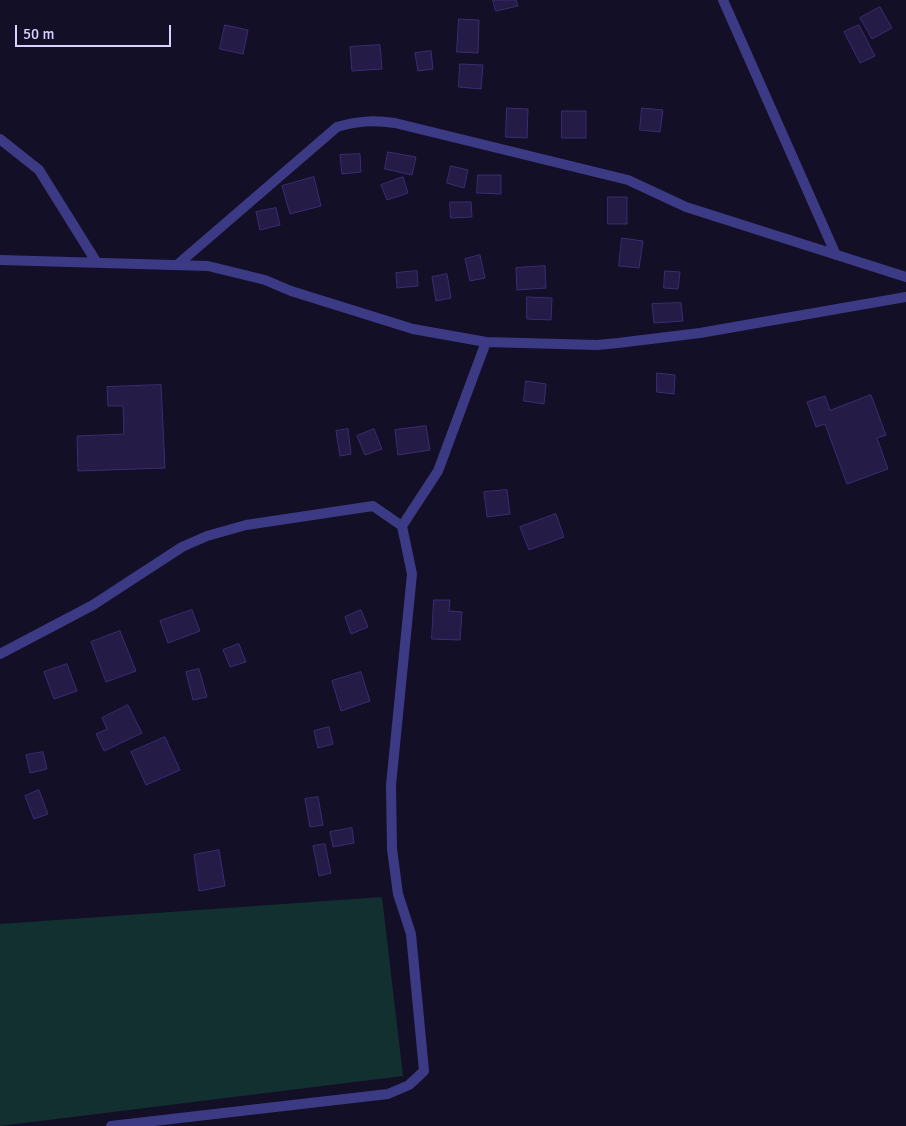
<!DOCTYPE html>
<html>
<head>
<meta charset="utf-8">
<style>
  body { margin:0 }
  #map { position:relative; width:906px; height:1126px; overflow:hidden; background:#130f26; font-family:Signika,sans-serif }
  canvas { display:block }
  .scale { position:absolute; left:15px; top:25px; width:156px; height:22px; box-sizing:border-box; border:2px solid #d9d4ff; border-top:0; padding-left:6px; font-size:15px; line-height:18px; white-space:nowrap; color:#d9d4ff; -webkit-text-stroke:4px #130f26; paint-order:stroke }
</style>
</head>
<body>
<div id="map">
<canvas width="906" height="1126"></canvas>
<div class="scale">50 m</div>
</div>
<script>
const ctx = document.querySelector('canvas').getContext('2d');
ctx.lineJoin = 'round';
function fillPath(path, color) {
  ctx.fillStyle = color;
  ctx.fill(path, 'evenodd');
}
function trace(path, color, width, dash) {
  ctx.strokeStyle = color;
  ctx.lineWidth = width;
  ctx.lineCap = dash ? 'butt' : 'round';
  ctx.setLineDash(dash || []);
  ctx.stroke(path);
}
const green = new Path2D(`
  M382,897l21,179 -403,50v-202z`);
const building = new Path2D(`
  M493,0h23l2,6 -22,5z
  M880,7l12,21 -20,11 -12,-21z
  M459,19l20,1 -1,33 -21,-1z
  M225,25l23,5 -5,24 -23,-5z
  M859,25l16,31 -15,7 -16,-31z
  M380,45l2,24 -30,2 -2,-24z
  M431,51l2,18 -15,2 -3,-18z
  M460,64l23,1 -2,24 -22,-2z
  M507,108l21,1 -1,29 -21,-1z
  M642,108l21,2 -3,22 -20,-2z
  M562,111h24v27h-24z
  M388,152l28,5 -4,18 -27,-6z
  M360,154l1,18 -19,2 -2,-19z
  M451,166l17,4 -4,18 -17,-5z
  M478,175h23v19l-24,-1z
  M314,177l7,29 -31,8 -8,-28z
  M403,177l5,16 -21,7 -6,-15z
  M608,197h19v27h-19z
  M450,202h21l1,15 -21,1z
  M276,208l4,17 -20,5 -4,-18z
  M622,238l21,3 -4,27 -20,-2z
  M480,255l5,23 -15,3 -5,-22z
  M545,266l1,22 -29,2 -1,-22z
  M417,271l1,15 -21,2 -1,-15z
  M665,271l15,1 -2,17 -14,-1z
  M447,274l4,24 -15,3 -4,-24z
  M527,297l25,1 -1,22 -24,-1z
  M681,303l2,18 -29,2 -2,-19z
  M657,373l18,2 -1,19 -17,-2z
  M526,381l20,3 -2,20 -20,-3z
  M161,385l4,83 -87,3 -1,-35 47,-2 -1,-28h-15l-1,-19z
  M871,395l15,40 -9,3 11,31 -41,15 -22,-60 -9,3 -9,-25 18,-6 5,14z
  M426,426l4,24 -32,5 -3,-25z
  M348,429l3,25 -11,2 -4,-25z
  M374,429l8,20 -17,6 -8,-19z
  M507,490l3,24 -23,3 -3,-25z
  M556,514l8,23 -35,13 -9,-23z
  M434,600h16l-1,11 13,1 -2,28 -28,-1z
  M192,610l8,21 -32,12 -8,-22z
  M361,610l7,17 -17,7 -6,-17z
  M120,631l16,40 -30,11 -15,-40z
  M239,644l7,18 -16,5 -7,-17z
  M67,664l10,27 -23,8 -10,-27z
  M199,669l8,28 -14,3 -7,-28z
  M361,672l9,29 -29,10 -9,-30z
  M128,705l14,28 -38,18 -8,-17 11,-5 -5,-11z
  M329,727l4,17 -15,4 -4,-17z
  M165,737l15,33 -34,15 -15,-33z
  M43,752l4,17 -17,4 -4,-18z
  M39,790l9,24 -14,5 -9,-23z
  M318,797l5,28 -13,2 -5,-28z
  M352,828l2,15 -21,4 -3,-15z
  M325,844l6,29 -12,3 -6,-30z
  M219,850l6,36 -26,5 -5,-36z`);
const lane = new Path2D(`
  M723,0l113,255
  M0,139l39,31 58,93
  M0,260l208,6 57,14 26,11 122,38 73,13 111,3 21,-2 82,-10 206,-36
  M177,265l160,-138c20,-6 36,-7 58,-4l233,57 58,27 220,70
  M402,526l36,-55 48,-129
  M0,654l93,-49 89,-58 25,-11 39,-11 127,-19 29,20 10,48 -21,211 1,64 6,45 13,40 13,137 -15,14 -21,9 -277,32`);
fillPath(green, '#12302f');
fillPath(building, '#241b47');
trace(building, '#3b2d73', 1);
trace(lane, '#3d3a85', 10);
</script>
</body>
</html>
